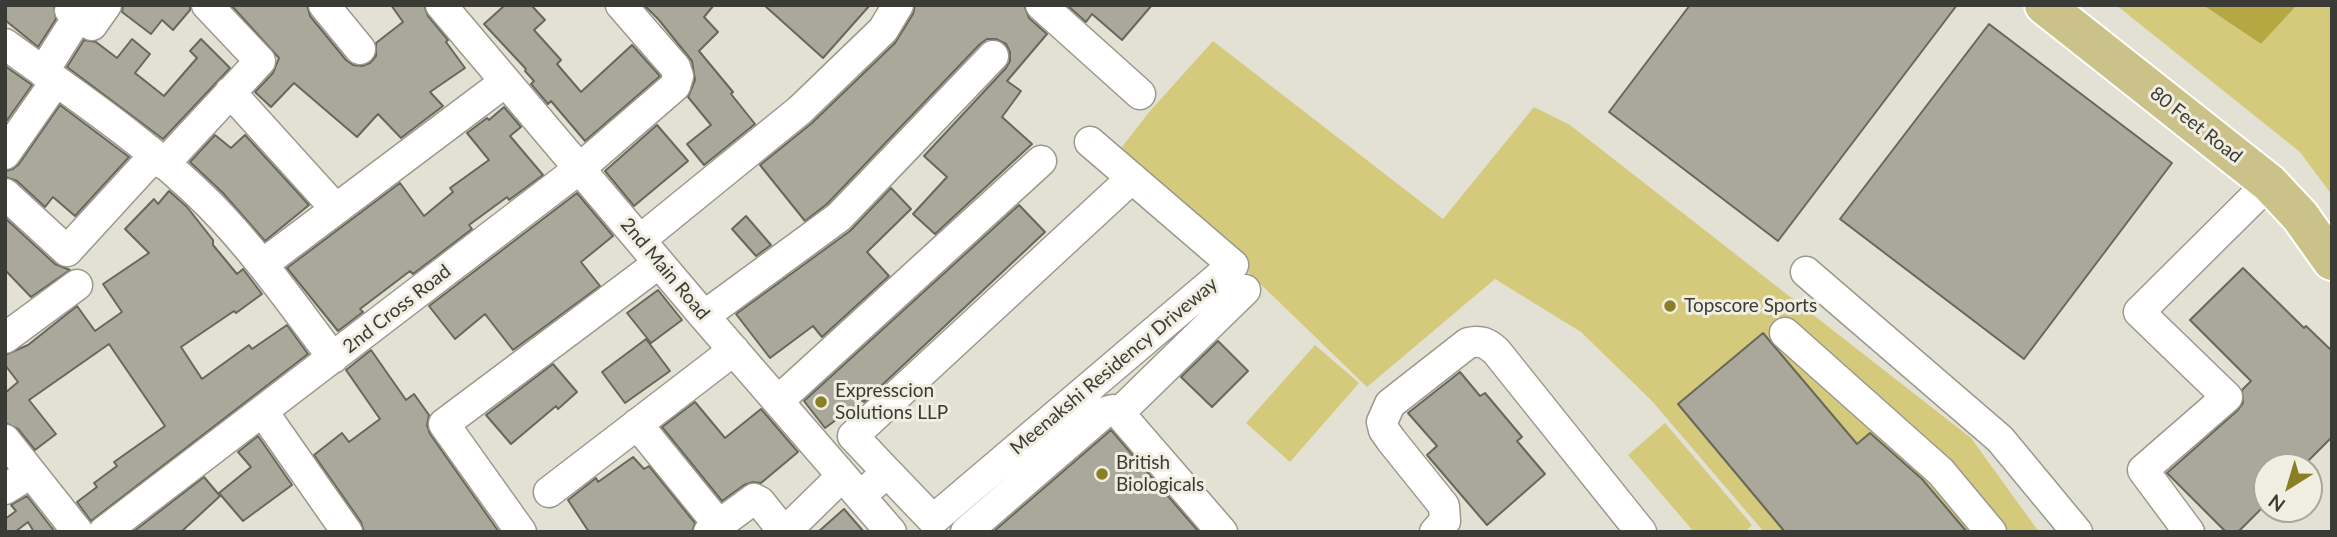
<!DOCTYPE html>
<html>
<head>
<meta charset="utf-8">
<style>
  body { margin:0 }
  #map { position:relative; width:2337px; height:537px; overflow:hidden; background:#e3e1d3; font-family:Lato,sans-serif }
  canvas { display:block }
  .frame { position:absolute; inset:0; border:7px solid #3b3b35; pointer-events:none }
  .north { position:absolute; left:2253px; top:453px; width:70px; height:70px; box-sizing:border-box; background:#f0eee0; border:2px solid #a8a69c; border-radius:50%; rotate:217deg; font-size:19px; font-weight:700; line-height:28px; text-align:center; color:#3b3b35 }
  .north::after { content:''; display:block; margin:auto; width:24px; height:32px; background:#8b7f26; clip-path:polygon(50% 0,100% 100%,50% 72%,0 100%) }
</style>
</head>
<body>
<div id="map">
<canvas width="2337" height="537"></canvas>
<div class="frame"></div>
<div class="north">N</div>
</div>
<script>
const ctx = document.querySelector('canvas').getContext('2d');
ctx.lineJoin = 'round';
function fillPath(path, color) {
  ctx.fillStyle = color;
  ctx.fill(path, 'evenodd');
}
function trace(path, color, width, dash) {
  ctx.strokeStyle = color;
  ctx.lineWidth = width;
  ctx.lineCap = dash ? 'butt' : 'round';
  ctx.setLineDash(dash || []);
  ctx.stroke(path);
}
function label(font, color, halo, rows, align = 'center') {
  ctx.font = font + ' Lato,sans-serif';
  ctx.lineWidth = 6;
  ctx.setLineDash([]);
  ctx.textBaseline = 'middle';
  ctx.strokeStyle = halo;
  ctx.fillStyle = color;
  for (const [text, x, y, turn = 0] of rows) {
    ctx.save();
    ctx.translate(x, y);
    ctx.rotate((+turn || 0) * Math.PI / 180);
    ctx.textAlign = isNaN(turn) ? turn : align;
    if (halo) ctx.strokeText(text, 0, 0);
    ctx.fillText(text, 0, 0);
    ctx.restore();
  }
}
const green = new Path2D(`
  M2116,5h87l58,39 36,-39h35v190l-32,-43z
  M1213,41l230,178 91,-112 36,18 401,313 68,94h-275l-112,-131 -71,-69 -86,-53 -128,108 -123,-119 -126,-116 32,-41z
  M1315,345l44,38 -69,79 -44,-39z
  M1665,423l87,102 -7,7h-51l-66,-77z`);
const water = new Path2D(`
  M2203,5h94l-36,39z`);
const building = new Path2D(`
  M5,5h49l2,14 -18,28 -33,-27z
  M123,5h67v5l-17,20 -11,-10 -11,14 -29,-22z
  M231,5h76l3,11 36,44 7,5 9,1 8,-3 6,-7v-13l27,-21 -12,-17h33l4,11 20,24 -2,2 19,26 -35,24 13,14 -42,32 -23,-24 -21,23 -63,-54 -23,24 -16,-15 18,-19 6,-15z
  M505,5h26l14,15 -11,10 27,30 -4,4 24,28 51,-47 28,31 -75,65 -34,-40 -3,3 -17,-20 3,-3 -9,-10 1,-2 -42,-45z
  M644,5h70l-10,12 14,15 -19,19 34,41 -2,2 24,30 -51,41 -17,-21 24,-19 -23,-28 7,-17 -3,-19 -33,-41z
  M764,5h106l-47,53z
  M915,5h109l5,13 18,16 -40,47 14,10 -19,26 30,27 -97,90 -22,-20 34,-37 -23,-21 82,-88 4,-7v-9l-4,-8 -10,-5h-9l-7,5 -153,160 -22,17 -45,-56 52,-42 83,-80 18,-29z
  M1067,5h85l-30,35 -30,-26 -6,8z
  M1690,5h267l-179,236 -169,-129z
  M1989,24l183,139 -148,196 -184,-140z
  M132,39l18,15 -15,19 29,23 33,-38 -7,-7 11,-12 29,29 -67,71 -96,-72 17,-27 12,2 21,16z
  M5,66l27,19 -27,38z
  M60,105l69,52 -54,59 -22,-19 -8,10 -28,-26 -12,-4v-6l8,-2 6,-5z
  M504,107l17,20 -11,9 33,39 -34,25 -2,-3 -38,28 3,4 -59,45 -3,-3 -50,38 3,3 -25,19 -51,-63 113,-85 24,33 29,-24 -3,-4 39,-28 -22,-27 20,-15 2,2z
  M657,125l31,36 -54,45 -29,-35z
  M215,135l16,13 14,-13 64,70 -44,36 -42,-48 -33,-31z
  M891,188l20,21 -44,43 22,24 -67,61 -9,-11 -43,32 -34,-44 114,-83z
  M169,191l18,16 26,33v5l24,29 6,-5 19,25 -26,19 -2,-2 -53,36 21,32 47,-34 3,4 35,-24 21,29 -217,167 -14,-19 20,-15 -3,-4 23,-17 -3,-4 51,-36 -56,-82 -80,56 27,34 -21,16 -17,-21 -13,-6v-30l13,-11 -13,-17v-10l23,-10 49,-39 18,25 27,-19 -19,-28 46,-31 -24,-24 29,-30 4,5z
  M577,193l36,43 -32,26 19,24 -87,64 -28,-36 -30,25 -26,-33z
  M1019,205l26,27 -181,170 -1,-2 -38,28 -21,-27z
  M746,216l25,29 -15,11 -24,-27z
  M5,218l50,46 15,6 -39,27 -26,-27z
  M2243,268l61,60 2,-2 26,25v86l-30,30h-35v36l-29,29h-12l-59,-59 71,-63 5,-7 -1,-13 9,-9 -61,-61z
  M658,290l24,30 -31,23 -24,-30z
  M1763,333l94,111 13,-11 52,46 45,53h-182l-107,-128z
  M646,339l24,32 -45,32 -23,-31z
  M1218,341l30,30 -36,36 -31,-30z
  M371,350l35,50 8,-6 15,21 -2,10 3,9 69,98h-135l-3,-10 -47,-67 28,-22 7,9 31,-23 -34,-49z
  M553,364l24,28 -19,17 -2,-3 -45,38 -25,-29z
  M1460,372l20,24 5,-3 37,44 -5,4 28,33 -58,51 -60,-70 10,-9 -29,-33z
  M695,402l30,36 36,-29 37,43 -37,31 -8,-1 -9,3 -22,16 -60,-74z
  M1111,430l88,102h-206z
  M258,436l34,49 -49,36 -24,-28 32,-26 -13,-15z
  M633,457l11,12 5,-3 46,57 -3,9h-103l-21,-32 28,-22 2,4z
  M204,477l16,19 -39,36h-48z
  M27,496l28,36h-21l-6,-10 -13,10h-10v-13l11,-8 -5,-6z
  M844,509l20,23h-46z`);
const minor = new Path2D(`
  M324,5l36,44
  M441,5l263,311 187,216
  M1041,5l99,89
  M70,10l22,15 14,-20
  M5,44c70,51 144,100 205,161 46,47 84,101 123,153
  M43,72l36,-57
  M230,92l106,117
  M5,154l51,-73
  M164,164l96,-103 -53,-56
  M5,194l62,57 87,-95
  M640,240l160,-130 83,-80 15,-25
  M263,264l242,-182
  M1806,272l194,167 77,93
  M704,316l135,-99 154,-161
  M1785,333l156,139 50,60
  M5,338l72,-53
  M778,401l263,-240
  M263,412l84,120
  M1119,413l126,-123
  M637,424l73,90
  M5,440l73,92
  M887,472l46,48 300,-255 -143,-123
  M874,484l13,-12 -34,-36 279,-258
  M5,489l26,-16
  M549,492l185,-142
  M104,532l475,-363 96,-83 3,-10 -3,-9 -54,-62
  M521,532l-77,-108 215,-161
  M709,532l45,-33 6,3 24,30
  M785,532l57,-56
  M966,532l139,-120 8,-2 6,3 103,119
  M1435,532l10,-11 -1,-15 -53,-66 -7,-10 -2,-8 8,-18 78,-61c13,-3 19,0 28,8l145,181
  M2189,532l-46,-62 84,-73 -88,-85 130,-129`);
const major = new Path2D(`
  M2044,5l225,178 31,33 32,45`);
const markers = [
  [1670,306,7,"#8b7f26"],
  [821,402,7,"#8b7f26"],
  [1102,474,7,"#8b7f26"]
];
const streetNames = [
  ["80 Feet Road",2196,125,38],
  ["2nd Main Road",665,269,50],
  ["2nd Cross Road",397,309,-38],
  ["Meenakshi Residency Driveway",1114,366,-40]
];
const poiNames = [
  ["Topscore Sports",1684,306],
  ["Expresscion",835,391],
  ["Solutions LLP",835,413],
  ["British",1116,463],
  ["Biologicals",1116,485]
];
fillPath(green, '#d5ca7c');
fillPath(water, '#b5a741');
fillPath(building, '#a9a89a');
trace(building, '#69675b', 2);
trace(minor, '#9a998c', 33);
trace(major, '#fff', 42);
trace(minor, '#fff', 30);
trace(major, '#cbc28a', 38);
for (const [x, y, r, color] of markers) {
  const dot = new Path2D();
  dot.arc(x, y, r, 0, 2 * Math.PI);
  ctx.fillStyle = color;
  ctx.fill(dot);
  trace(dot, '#f0eee0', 2.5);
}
label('19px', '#3b3b35', '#f0eee0', streetNames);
label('19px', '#3b3b35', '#f0eee0', poiNames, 'left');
</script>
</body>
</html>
